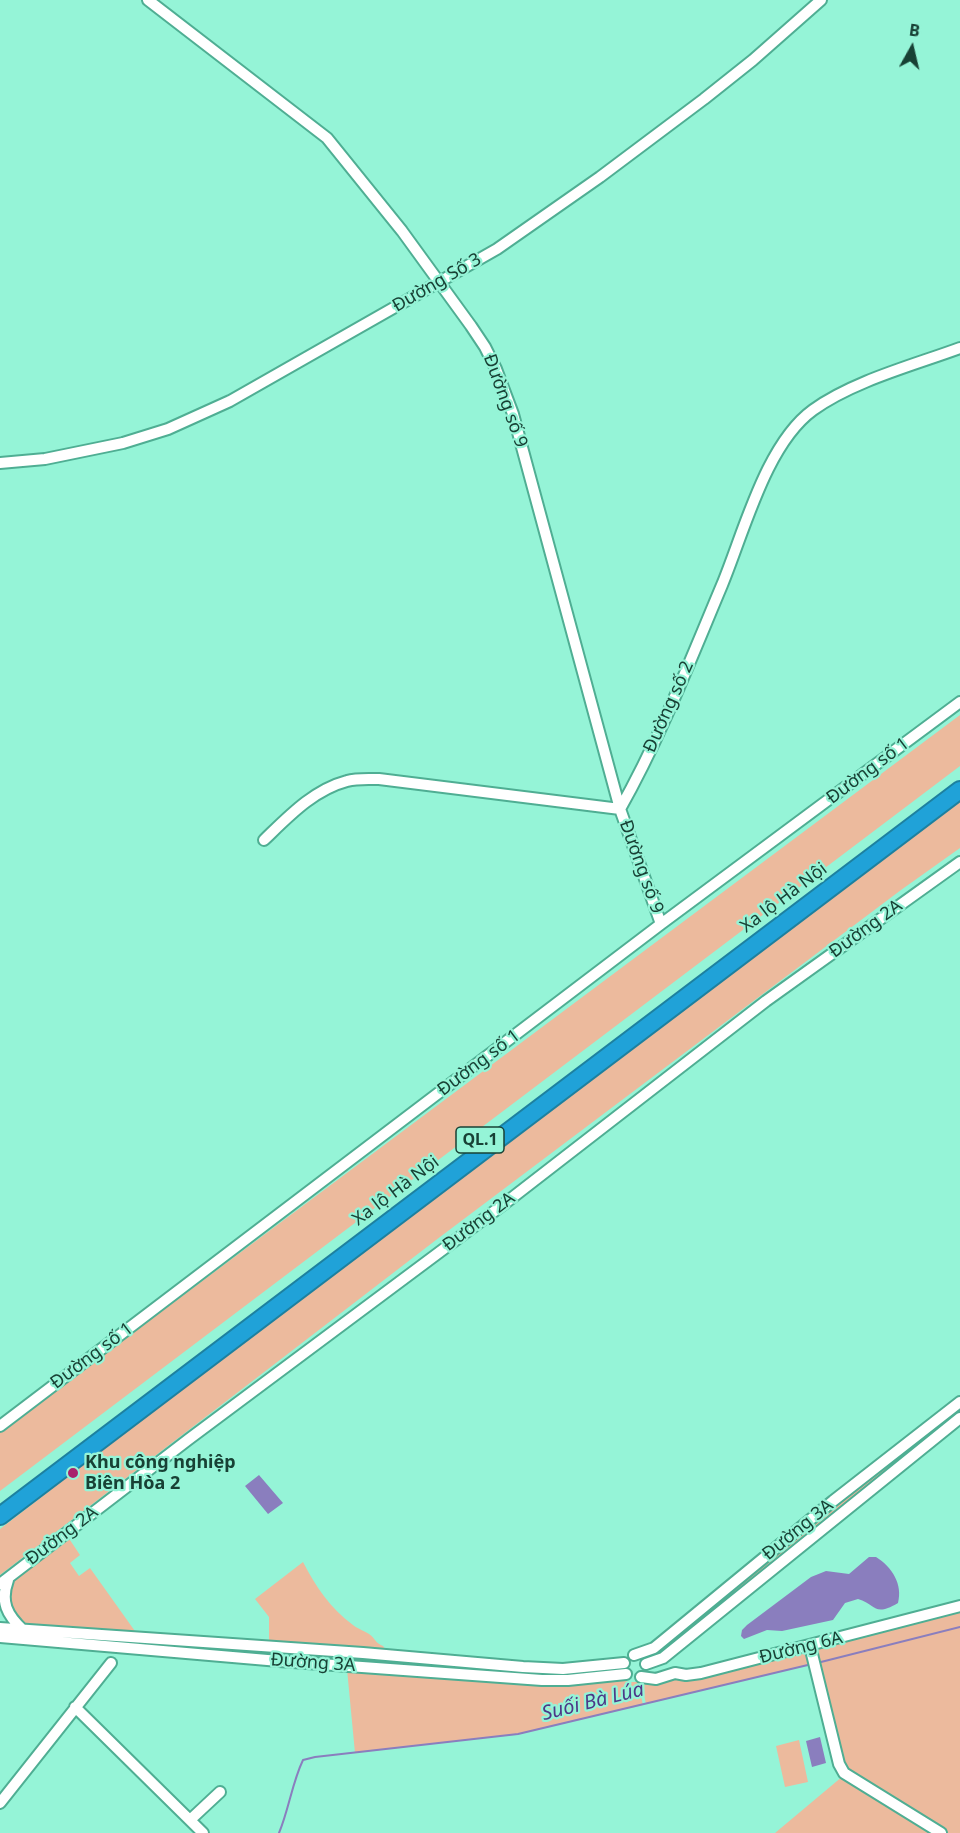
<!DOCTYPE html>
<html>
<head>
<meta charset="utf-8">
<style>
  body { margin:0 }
  #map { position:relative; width:960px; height:1833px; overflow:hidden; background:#95f4d7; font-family:"Noto Sans",sans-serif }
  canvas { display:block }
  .north { position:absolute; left:882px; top:18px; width:60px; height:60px; -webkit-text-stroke:4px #95f4d7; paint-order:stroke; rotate:8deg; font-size:16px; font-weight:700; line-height:24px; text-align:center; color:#184135 }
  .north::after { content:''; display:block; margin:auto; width:21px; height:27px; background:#184135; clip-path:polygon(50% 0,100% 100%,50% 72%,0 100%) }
</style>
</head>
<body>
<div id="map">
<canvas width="960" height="1833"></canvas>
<div class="north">B</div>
</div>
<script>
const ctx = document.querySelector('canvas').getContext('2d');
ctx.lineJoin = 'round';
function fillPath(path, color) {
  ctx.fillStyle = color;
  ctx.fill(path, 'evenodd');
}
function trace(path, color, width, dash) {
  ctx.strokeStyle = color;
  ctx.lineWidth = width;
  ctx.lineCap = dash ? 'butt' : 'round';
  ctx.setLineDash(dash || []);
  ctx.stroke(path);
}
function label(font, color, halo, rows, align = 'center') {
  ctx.font = font + ' "Noto Sans",sans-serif';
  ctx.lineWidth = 4.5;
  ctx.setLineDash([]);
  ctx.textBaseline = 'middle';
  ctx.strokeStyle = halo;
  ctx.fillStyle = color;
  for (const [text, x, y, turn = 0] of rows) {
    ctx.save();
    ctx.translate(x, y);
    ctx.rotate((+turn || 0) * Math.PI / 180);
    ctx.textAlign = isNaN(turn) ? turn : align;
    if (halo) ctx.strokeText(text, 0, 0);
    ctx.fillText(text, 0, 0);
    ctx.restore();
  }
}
const green = new Path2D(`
  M960,715v51l-960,725v-59z
  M960,799v49l-59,42 -465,350 -436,335v-46l208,-161z
  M930,1431l2,4 -271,219 -13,5 -3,-4z
  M68,1537l12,18 -10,8 9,13 11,-8 47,66 -115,-8 -12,-11 -6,-24 7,-10z
  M303,1562c13,25 27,46 50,63 5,4 12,6 16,9 7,5 6,9 14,12l3,4 -117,-7v-26l-14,-18z
  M960,1609v224h-185l68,-57 -27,-113 -170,41 -5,-23 8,-8 25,3z
  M31,1635l329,22v5z
  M365,1658l254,9v4l-51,5h-26l-177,-14z
  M347,1669l277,10 5,3h9l5,23 -125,29 -163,19z
  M799,1740l9,42 -23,5 -9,-41z`);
const water = new Path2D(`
  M259,1475l24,28 -15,11 -23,-28z
  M869,1557h7c16,10 27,27 22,46 -24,14 -21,2 -40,-4l-13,4 -12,17 -51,11 -15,-1 -23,9 -3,-3 1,-6 5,-5 64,-48 15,-6 23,3z
  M820,1737l6,26 -14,4 -6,-26z`);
const stream = new Path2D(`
  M817,1663l143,-36
  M279,1833c10,-24 13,-50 24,-73l12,-3 203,-23 294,-70`);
const minor = new Path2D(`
  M148,0l179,138 75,93 69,95 14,21 11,22 17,45 107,395 41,115
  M0,463l45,-4 78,-16 45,-14 62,-28 267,-152 103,-72 104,-78 49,-39 68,-60
  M264,840c24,-23 49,-50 83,-59 10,-3 22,-2 32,-2l241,30c40,-71 70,-148 102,-224 22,-53 44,-141 91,-175 40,-29 101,-45 147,-62
  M0,1426l661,-502 299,-222
  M8,1580c-8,22 -1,35 15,50
  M0,1584l189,-145 315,-235 262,-203 194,-139
  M0,1628l363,25 160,14 40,2 61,-6
  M0,1637l279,24 263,19h26l58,-6
  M810,1646l29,118 5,9 97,60
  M634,1655l20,-7 11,-9 168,-138 127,-99
  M646,1664l17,-6 297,-240
  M641,1677l15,2 19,-6 11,2 15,-2 259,-67
  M75,1707l128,126
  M0,1803l111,-140
  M190,1820l30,-28`);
const highway = new Path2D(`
  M0,1516l960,-726`);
const markers = [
  [73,1473,6,"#a8236d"]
];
const shields = [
  [480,1140,48]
];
const shieldNames = [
  ["QL.1",480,1140]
];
const streetNames = [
  ["Đường Số 3",437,283,-30],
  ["Đường số 9",505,401,70],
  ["Đường số 2",669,707,-66],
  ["Đường số 1",868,771,-37],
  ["Đường số 9",641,867,70],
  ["Xa lộ Hà Nội",784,898,-37],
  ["Đường 2A",866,929,-36],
  ["Đường số 1",479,1063,-37],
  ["Xa lộ Hà Nội",396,1191,-37],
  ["Đường 2A",479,1222,-37],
  ["Đường số 1",92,1356,-37],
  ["Đường 3A",798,1530,-39],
  ["Đường 2A",62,1536,-37],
  ["Đường 6A",801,1648,-14],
  ["Đường 3A",313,1663,4]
];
const poiNames = [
  ["Khu công nghiệp",85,1463],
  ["Biên Hòa 2",85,1484]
];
const waterNames = [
  ["Suối Bà Lúa",593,1702,-14]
];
fillPath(green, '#ecba9d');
fillPath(water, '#8a7ebe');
trace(stream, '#8a7ebe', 2);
trace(minor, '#4fae93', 14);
trace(highway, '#1d809f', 20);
trace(minor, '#fff', 10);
trace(highway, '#20a2d8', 16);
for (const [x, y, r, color] of markers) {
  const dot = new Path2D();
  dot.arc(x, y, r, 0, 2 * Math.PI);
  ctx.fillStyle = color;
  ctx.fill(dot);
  trace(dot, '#95f4d7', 2);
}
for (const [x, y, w] of shields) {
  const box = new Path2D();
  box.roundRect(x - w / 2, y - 13, w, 26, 4.5);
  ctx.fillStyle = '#95f4d7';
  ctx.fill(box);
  trace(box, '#184135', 1.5);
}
label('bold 16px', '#184135', null, shieldNames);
label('18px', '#184135', '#95f4d7', streetNames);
label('bold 18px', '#184135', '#95f4d7', poiNames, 'left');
label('italic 20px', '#4d3887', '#95f4d7', waterNames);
</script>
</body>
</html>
